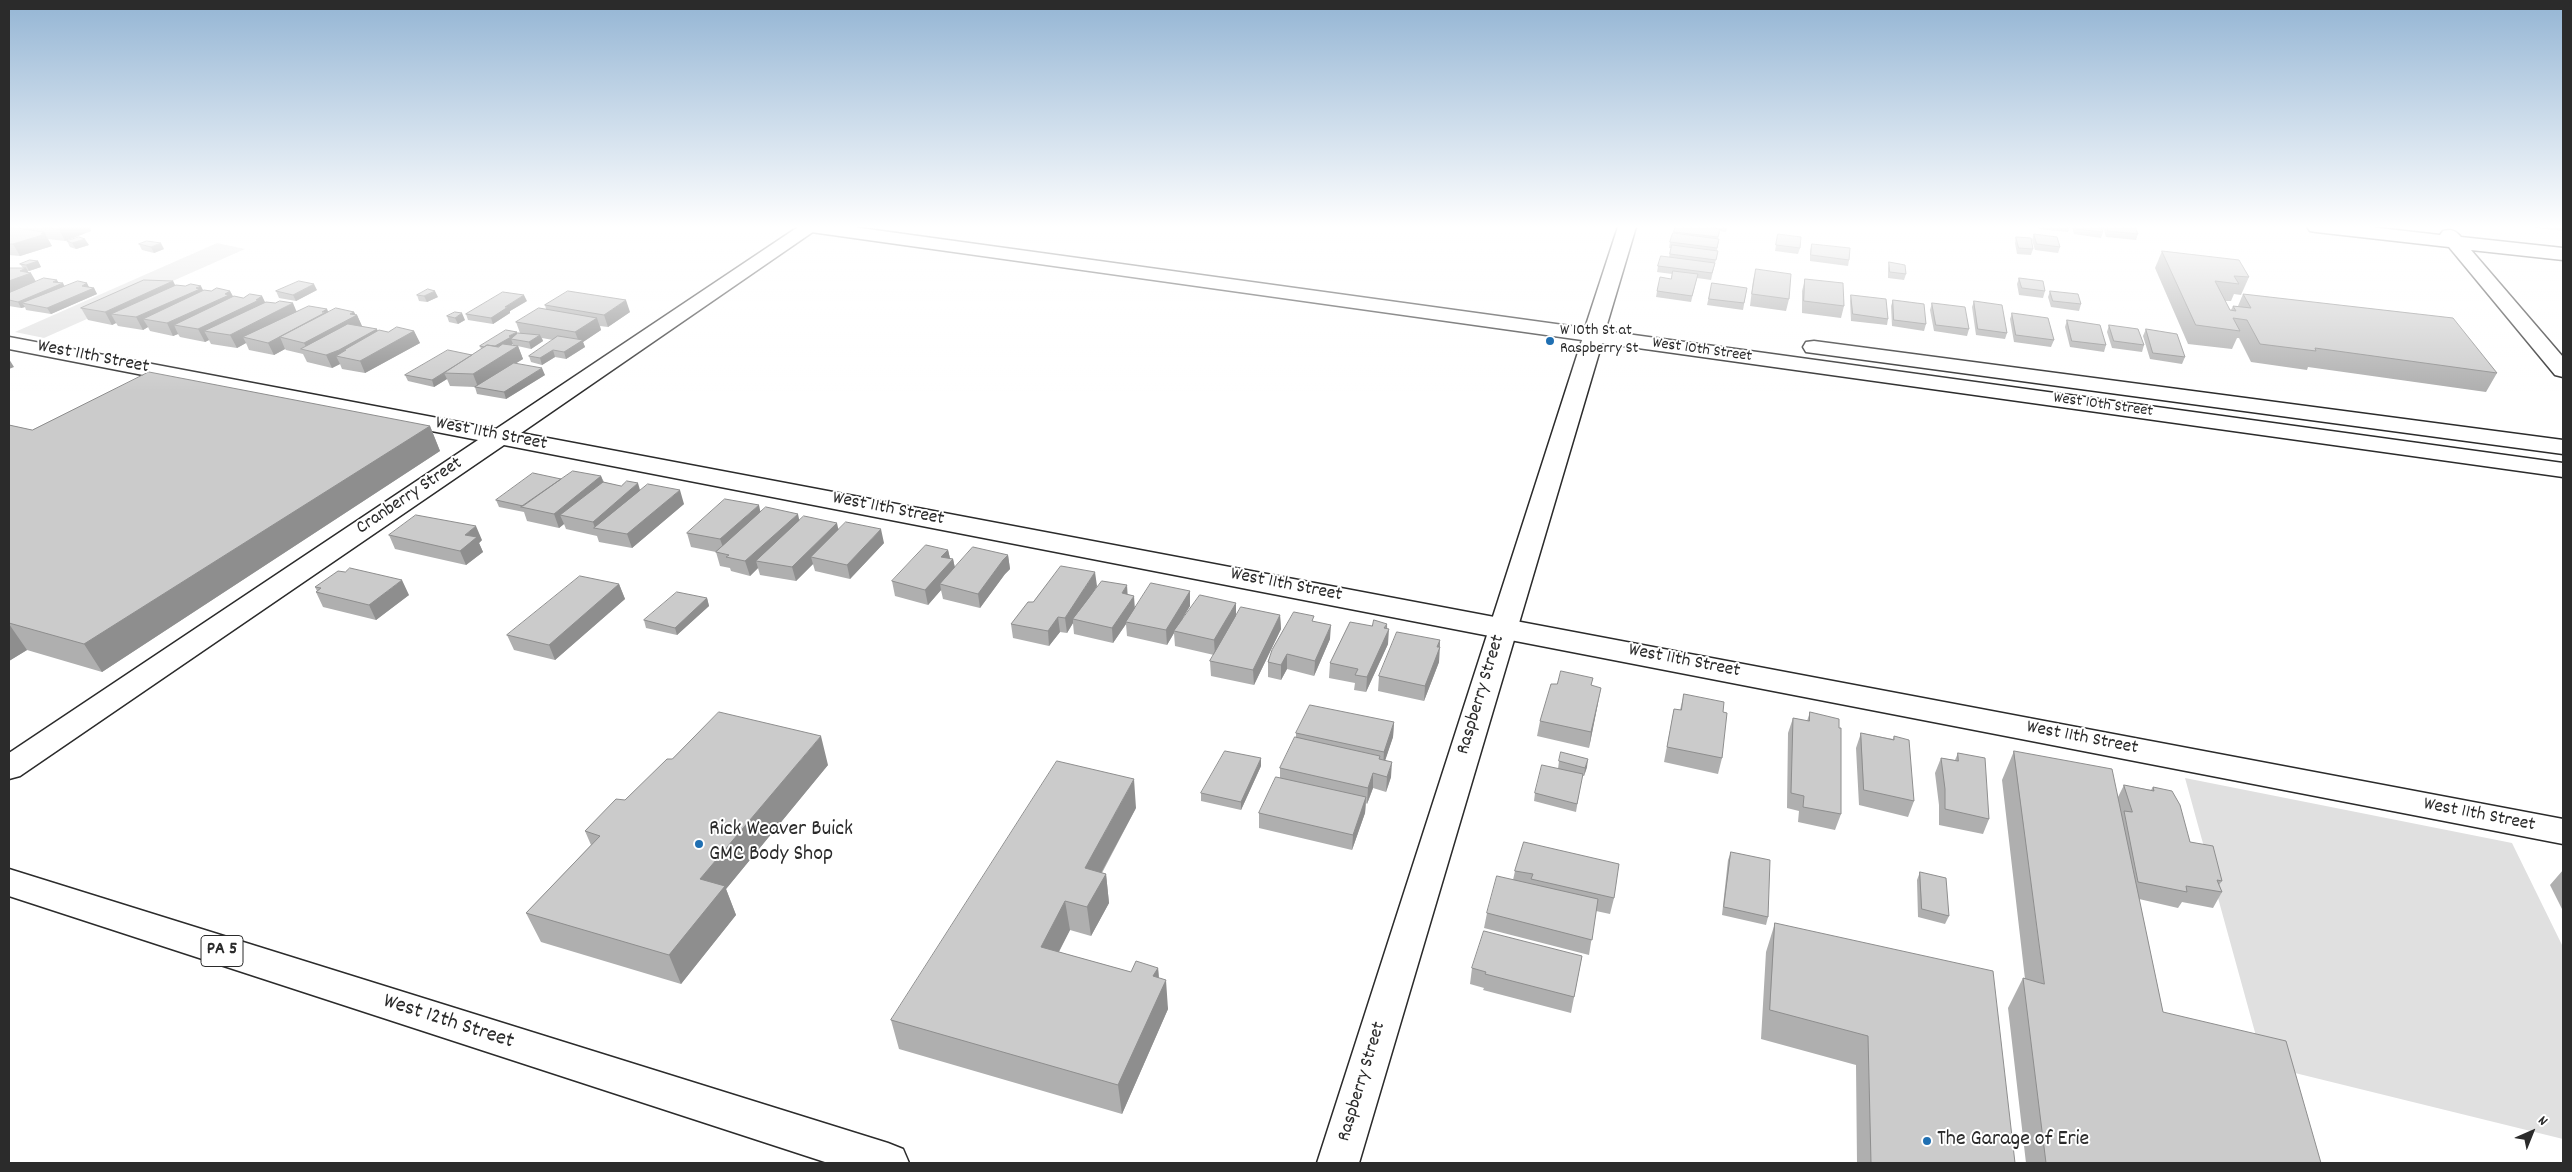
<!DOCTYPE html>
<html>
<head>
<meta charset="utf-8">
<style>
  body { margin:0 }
  #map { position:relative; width:2572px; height:1172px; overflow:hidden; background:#fff; font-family:Dekko,sans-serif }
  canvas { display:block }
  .frame { position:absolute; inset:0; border:10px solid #2b2b2b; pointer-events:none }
  .north { position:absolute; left:2507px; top:1107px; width:50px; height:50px; -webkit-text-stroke:4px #fff; paint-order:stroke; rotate:44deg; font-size:14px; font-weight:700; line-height:20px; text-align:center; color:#2b2b2b }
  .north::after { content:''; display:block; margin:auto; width:18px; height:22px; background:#2b2b2b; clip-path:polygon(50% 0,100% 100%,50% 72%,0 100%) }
</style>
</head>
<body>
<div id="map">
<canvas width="2572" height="1172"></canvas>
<div class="frame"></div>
<div class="north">N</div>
</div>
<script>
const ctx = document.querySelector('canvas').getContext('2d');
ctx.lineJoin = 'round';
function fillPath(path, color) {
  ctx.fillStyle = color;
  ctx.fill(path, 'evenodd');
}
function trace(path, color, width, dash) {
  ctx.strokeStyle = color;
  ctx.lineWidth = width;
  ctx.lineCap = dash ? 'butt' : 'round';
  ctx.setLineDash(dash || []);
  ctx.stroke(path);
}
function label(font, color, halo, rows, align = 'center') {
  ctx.font = font + ' Dekko,sans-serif';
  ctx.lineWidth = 4;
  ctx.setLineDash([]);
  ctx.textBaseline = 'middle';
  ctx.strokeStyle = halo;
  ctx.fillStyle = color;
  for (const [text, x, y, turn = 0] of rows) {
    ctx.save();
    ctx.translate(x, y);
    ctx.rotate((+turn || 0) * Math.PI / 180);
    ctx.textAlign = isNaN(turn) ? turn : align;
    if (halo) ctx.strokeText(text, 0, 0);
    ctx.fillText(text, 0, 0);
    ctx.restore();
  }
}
const green = new Path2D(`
  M217,243l28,6 -201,89 -29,-6z
  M2185,778l327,65 51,104v192l-268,-66 -28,3z`);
const street = new Path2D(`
  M9,227h17l-3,4 -14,4z
  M798,227h22l-299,206 2042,386v25l-2059,-399 -484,331 -11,3v-26l469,-313 -469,-91v-12l487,92z
  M2307,227h63l70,8 3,-4c8,-2 12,-1 18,6l102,11v12l-92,-10 92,107v20l-8,-2 -106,-128 -133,-15 -6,-1z`);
const secondary = new Path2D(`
  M802,227h51l732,101 33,-101h18l-31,104 958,132v14l-961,-134 -243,820h-42l265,-823 -771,-108 -6,-1z
  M1814,341l749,99v14l-757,-102 -3,-5 3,-5z`);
const primary = new Path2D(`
  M9,869l879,274 15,6 6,14h-81l-819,-267z`);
const wall = new Path2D(`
  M9,227l10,1v-1h71l1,4 -26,10 -17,-2 4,7 -32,10 -11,-1z
  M1675,227h52l-1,5 -6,-1 -2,8h1l-2,11 1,1 -7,29 -14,-2 -6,24 -35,-5 1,-6 14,-12 1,-5 -15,-2 1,-6 11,-9 2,-9h-2l1,-6z
  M2038,227h32l-2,5 -29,-3z
  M2072,227h29l2,5 -2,6 -27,-4z
  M2103,227h32l3,7 -2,6 -30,-3z
  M2530,227h33v4z
  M1778,234l22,14 -2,6 -23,-3z
  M2034,234l26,13 -2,6 -23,-3 -3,-10z
  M2016,237l17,12 -2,6 -14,-1 -2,-11z
  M67,241l22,4 -13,4 -6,-2z
  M139,244l25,5 -10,4 -12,-3z
  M1812,244l37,16 -1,6 -38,-5v-11z
  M2162,251l87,26 -8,18 -7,-1 -3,7h-6l5,9h1l2,-4h5l5,-12 254,79 -11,19 -178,-25 -1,3 -56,-8 -12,-24h-2l-5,11 -44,-5 -33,-76z
  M38,261l3,6 -12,4h-2l9,11 23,1 6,4 29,1 3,6 -46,20 -25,-4 -1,-3 -4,1 -12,-2v-38h14l-3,-4z
  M1889,262l17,12 -2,6 -16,-2v-10z
  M1756,269l33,30 -3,12 -36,-5 3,-25z
  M2019,278l26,13 -2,7 -24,-3 -2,-11z
  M1805,279l39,27 -3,12 -39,-5v-22z
  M173,281l2,4 28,5 8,1h19l3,5 10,2 19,-2 3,6 32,9 30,-2 1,3h26l2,3h1l5,12 16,4 10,1 26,-1 6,12 -55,30 -23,-4 -2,-5 -8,4 -25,-6 -4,-8 -17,-4 -1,-1 -11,6 -25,-5 -3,-7 -9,5 -26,-4 -2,-4 -4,2 -25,-5 -2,-3 -5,2 -23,-5 -2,-4 -5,3 -25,-4 -2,-3 -4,2 -24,-5 -7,-12z
  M1712,283l35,5 -4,22 -36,-5z
  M317,290l-21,11 -17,-3 -3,-7z
  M2050,291l31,13 -2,7 -28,-4 -3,-10z
  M417,295l21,2 -11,5 -8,-1z
  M1851,295l37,24 -1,6 -36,-4 -1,-20z
  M1893,300l33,24 -2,7 -32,-5 -1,-20z
  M527,301l-17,10v2l-17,11 -25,-4 -2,-6z
  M1974,301l33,32 -2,6 -29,-4 -4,-28z
  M1932,303l37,26 -2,7 -33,-5 -4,-21z
  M545,305l85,7 -22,15 -8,-1 1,4 -18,12 2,5 -19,12 -11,-2 -13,8 -11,-3 -2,-6 24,-16 -11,-2 1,3 -12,8 -18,-4v-1l-2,1 7,1 5,13 -7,4 29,12 -39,24 -29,-5 -2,-7 -25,-1 -3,-7 -13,8 -26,-6 -3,-6 67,-20 9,-6 -1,-3 40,-13 -4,-11 30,-13z
  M2012,313l42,27 -3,7 -37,-5 -4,-23z
  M447,316l18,4 -7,4 -9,-2z
  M2067,320l39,25 -2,7 -34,-5 -5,-20z
  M2109,325l35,20 -2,7 -30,-4 -5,-16z
  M2146,329l39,28 -3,7 -32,-5 -7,-23z
  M9,425l23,5 398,-4 10,25 -338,221 -75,-22 -18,11z
  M601,476l3,6 36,9 44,13 -52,44 -33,-6 -2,-6 -31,-7 -2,-5 -5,4 -32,-7 -3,-9 -25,-5 -3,-7 65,-21z
  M760,512l40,8 39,9 45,14 -34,36 -35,-8 -2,-7 -17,17 -36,-6 -2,-7 -8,8 -19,-5 -1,-3 -10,-2 -4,-14 -25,-5 -4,-14z
  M389,535l93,5 -3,3 4,9 -17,13 -71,-16z
  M948,550l2,9h3l2,9 53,-13 2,14 -5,5 -25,34 -37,-9 -2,-9 -13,15 -33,-9 -3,-15z
  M619,584l6,15 -70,61 -41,-10 -7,-15z
  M1097,586l-5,9 35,-1 8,14 55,-17v15l-8,13 54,-3 44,-1 1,14 -27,56 -43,-9 -1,-15 4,-6 -39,-9 -1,-13 -7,12 -40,-9 -1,-12 -13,19 -39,-9 -1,-11 -6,10 -7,-1 -11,14 -36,-8 -2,-14 22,-22z
  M315,587l94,8 -33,25 -53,-13 -7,-15 1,-1z
  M707,598l2,8 -32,29 -31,-7 -2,-8z
  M1314,622l16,17 -16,37 -27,-7 -6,11 -13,-3v-15z
  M1387,624l1,20 -22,48 -12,-2 1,-7 -26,-5 1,-15 42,-37z
  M1440,640l-1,22 -15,39 -46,-10 1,-15z
  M1593,678l-2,7 7,18 -9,45 -52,-12 3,-15z
  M1684,694l39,18 -1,46 -4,16 -54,-12 10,-53 6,1z
  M1810,712l31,102 -6,16 -37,-8 1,-11 -12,-3 1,-75 5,-15 14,3z
  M1394,722l-1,15 -8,23 6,17 -5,15 -13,-4 -6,16 -1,-1 -1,10 -13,37 -93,-22v-15l21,-35v-10l16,-31v-4z
  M1861,733l32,6 1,-3 20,65 -6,16 -49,-12 -3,-57z
  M2014,751l104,46 6,-12 27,5 2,-3 37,55 32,39 -3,4 3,7 -9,16 -31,-6 -4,6 -39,-9 24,113 158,151h-295l-18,-155 15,-30 2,1 -23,-199z
  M1958,753l31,66 -6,15 -44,-9v-20l-4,-32 6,-15 14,2z
  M672,759l156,6 -102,124 10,26 -55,69 -140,-42 -15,-29 65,-68 -6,-14 40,-31z
  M1559,761l28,6 -3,9h-2l-6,36 -42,-11 1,-8 23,-24z
  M1261,766l-20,44 -40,-9v-8z
  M1136,808l-34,65 4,1 3,29 -18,33 -21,-6 -11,22 72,20 27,-4 1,10 9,31 -46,105 -223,-65 -8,-29z
  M1524,842l90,56 -4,16 -14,-3 -7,44 -105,-27 3,-15 26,-33 2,-9z
  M1731,852l37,65 -2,8 -44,-10 6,-55z
  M2563,870v41l-13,-26z
  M1920,872l29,44 -4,8 -27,-7 -1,-37z
  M1775,923l240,240h-158l-1,-98 -95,-26 5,-87z
  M1582,956l-11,57 -88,-23 1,-2 -14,-4 2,-16z`);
const shadedWall = new Path2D(`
  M64,227h26l1,4 -26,10 -6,-12z
  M44,232l8,14 -32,10 -7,-12z
  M85,239l4,6 -13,4 -4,-6z
  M161,243l3,6 -10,4 -3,-6z
  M38,261l3,6 -12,4 -3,-6z
  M9,268l6,10 5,-7 6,-3 3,5h2l7,12 -29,11z
  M57,280l3,5 3,-2 3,6 -44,14 3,4 -4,1 -3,-6z
  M173,281l6,12 -68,21 5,9 -4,2 -7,-13z
  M87,283l3,6 4,-1 3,6 -46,20 -4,-6 35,-22z
  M314,284l3,6 -21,11 -3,-6z
  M201,286l6,12 -64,21 5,8 -5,3 -7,-13z
  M230,291l6,12 -62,22 4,9 -5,2 -6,-13z
  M435,291l3,6 -11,5 -3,-6z
  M524,295l3,6 -17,10v2l-17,11 -2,-6 14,-11z
  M262,296l6,13 -64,22 5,9 -4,2 -7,-13z
  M626,300l4,12 -22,15 -4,-12z
  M293,303l5,12 -55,22 3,6 -9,5 -7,-13z
  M327,309l5,13 -52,15 5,12 -11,6 -6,-12z
  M354,312l2,4 1,-1 6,13 -55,23 -4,-8z
  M462,313l3,7 -7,4 -3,-6z
  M597,318l4,12 -18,12 2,5 -19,12 -2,-7 15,-10 -4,-10z
  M377,329l5,13 -38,8 3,8 -11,-2 4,8 -8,4 -6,-13z
  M414,331l6,12 -55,30 -5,-12z
  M517,332l2,7h-8l2,5 -18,11 -3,-7 17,-12z
  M540,335l3,6 -12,8 -2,-7z
  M518,346l5,13 -45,28 -5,-13z
  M553,350l2,7 -13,8 -2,-7z
  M473,355l-29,18 3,6 -13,8 -2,-7z
  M9,359l5,8 -5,2z
  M542,368l3,7 -39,24 -2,-7z
  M430,426l10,25 -338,221 -18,-28z
  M601,476l5,14 -46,25 4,9 -5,4 -5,-14z
  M638,483l4,14 -47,31 -2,-6z
  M680,490l4,14 -52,44 -5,-14z
  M759,505l3,14 -37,34 -5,-14z
  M798,514l3,14 -45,33 2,7 -8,8 -5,-15z
  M837,523l3,14 -29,20 2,7 -17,17 -4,-14z
  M476,526l6,14 -3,3 4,9 -17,13 -6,-14 5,-16z
  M881,529l3,14 -34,36 -3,-14z
  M948,550l3,12 2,-3 3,14 -16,11 1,6 -13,15 -3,-15 16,-33z
  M1008,555l2,14 -5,5 -25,34 -2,-14 25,-34z
  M1095,572l2,14 -22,34 -2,-1v4l-6,10 -2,-15z
  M402,580l7,15 -33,25 -7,-15z
  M619,584l6,15 -70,61 -6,-15z
  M1127,585l1,15 -6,-7z
  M1190,591v15l-15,25h-1v2l-7,12 -1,-15z
  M1134,596l1,14 -9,12v2l-13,19 -1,-15z
  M707,598l2,8 -32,29 -2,-7z
  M1236,603v14l-21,38 -1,-15z
  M1280,615l1,14 -27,56 -1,-15z
  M1058,617l2,15 -11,14 -1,-15z
  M9,624l18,26 -18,11z
  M1387,624l-1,11 3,-6 -1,15 -22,48 1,-15z
  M1331,625l-1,14 -16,37 1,-15z
  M1440,640l-1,22 -15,39 1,-15z
  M1287,654v15l-6,11v-15z
  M1601,688l-12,60 2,-16z
  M1394,722l-1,15 -10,30 1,-15z
  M821,736l7,29 -102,124 10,26 -55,69 -12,-29 31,-76z
  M1261,758v8l-20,44v-8z
  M1588,759l-1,8 -3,9 1,-8z
  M1392,762l-1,15 -5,15 1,-15z
  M1373,773v15l-6,16 1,-16z
  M1134,779l2,29 -48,89 -3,-29z
  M1366,797l-1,16 -13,37 1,-15z
  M1106,874l3,29 -18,33 -4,-29z
  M1065,901l5,29 -24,46 -5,-29z
  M1158,968l2,24 6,-12 2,29 -46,105 -4,-29 35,-109z`);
const building = new Path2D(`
  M9,227l35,5 -3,2h5l-33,10h-4z
  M43,227h21l-5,2z
  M1675,227h35l10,2 -2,8 -44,-5z
  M2076,227h25l2,5 -27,-3z
  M2107,227h28l3,7 -30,-3z
  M1673,233l46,6 -2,9 -47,-6z
  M1778,234l23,3 -1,11 -24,-3z
  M2034,234l23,3 3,10 -23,-3z
  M79,237l6,2 -13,4 -5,-2z
  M2016,237l15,1 2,11 -14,-1z
  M147,241l14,2 -10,4 -12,-3z
  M1812,244l38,4 -1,12 -38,-5z
  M1672,245l46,6 -2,9 -46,-6z
  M2162,251l77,9 10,17 -15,-1 5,8 -24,-3 15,29 6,1 -3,-5 18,2 -8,-14 210,24 44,55 -182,-25 1,3 -56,-7 -13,-24 -14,-2 7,13 -44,-6z
  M1661,256l54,7 -3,10 -54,-7z
  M30,260l8,1 -12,4 -6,-1z
  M1889,262l16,3 1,9 -16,-2z
  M9,268h17l-6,3 11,2 -22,8z
  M1756,269l35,5 -2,25 -37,-5z
  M1673,271l25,3 -6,22 -35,-5 3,-14 11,2z
  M44,278l13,2 -4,2 10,1 -45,19 -9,-2v-7z
  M2019,278l24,3 2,10 -23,-3z
  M1805,279l38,4 1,23 -40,-5z
  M144,280l29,1 -68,31 -24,-4z
  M78,281l9,2 -5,3 12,2 -47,20 -25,-5z
  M299,281l15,3 -21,11 -17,-4z
  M1712,283l35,5 -3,15 -35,-4z
  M191,284l10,2 -5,2 4,1 -64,28 -25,-3 65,-29 9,1z
  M217,288l13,3 -5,3 4,1 -62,28 -24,-4 61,-29 7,1z
  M428,289l7,2 -11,5 -7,-1z
  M568,291l58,9 -22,15 -59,-10z
  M2050,291l28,3 3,10 -28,-3z
  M503,292l21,3 -19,12h3l-17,11 -25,-4z
  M250,294l12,2 -6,4h3l-61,29 -24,-4 60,-29 9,2z
  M1851,295l35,4 2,20 -35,-5z
  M1893,300l31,4 2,20 -32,-4z
  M280,301l13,2 -63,32 -26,-4 62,-29 9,1z
  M1974,301l28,4 5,28 -29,-4z
  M1932,303l33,4 4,22 -33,-4z
  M309,306l18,3 -5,3h4l-58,31 -25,-6z
  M336,308l18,4 -4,2 7,1 -53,28 -24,-6z
  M539,308l58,10 -22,14 -59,-10z
  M455,312l7,1 -7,5 -8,-2z
  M2012,313l36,5 6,22 -38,-5z
  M2067,320l33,5 6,20 -34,-4z
  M348,324l29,5 -38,21 -13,5 -25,-6z
  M2109,325l29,4 6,16 -30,-4z
  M397,327l17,4 -54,30 -24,-5 10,-6h-2l35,-20 9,2z
  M2146,329l31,5 8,23 -32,-4z
  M506,330l11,2 -8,4 2,1 -16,9 -8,-1 -3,2 -4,-1z
  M518,333l22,2 -11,7 -18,-3z
  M558,336l25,4 -19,12 -11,-2 -13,8 -11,-2z
  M503,344l15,2 -45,28 -29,-1 43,-28 11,2z
  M448,350l24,5 -40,25 -27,-5z
  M514,363l28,5 -38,24 -29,-5z
  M149,372l281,54 -346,218 -75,-21v-198l23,5z
  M573,471l28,5 -47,38 -33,-7z
  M533,473l28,6 -38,27 -27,-6z
  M627,481l11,2 -45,39 -33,-7 43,-33 18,4z
  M648,484l32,6 -53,44 -33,-6z
  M725,499l34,6 -39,34 -33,-6z
  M766,507l32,7 -53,47 -19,-4 3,-2 -13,-3z
  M416,515l60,11 -11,9 12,2 -17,14 -71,-16z
  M804,516l33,7 -45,44 -36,-6z
  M846,522l35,7 -34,36 -36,-8z
  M926,545l22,5 -7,7 12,2 -28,31 -33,-9z
  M973,547l35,8 -5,5 -25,34 -38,-10z
  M1061,566l34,6 -30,46 -7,-1 -10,14 -37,-7 17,-22h5z
  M350,568l52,12 -33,25 -53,-13 5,-4 -6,-1 23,-16 7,1z
  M580,576l39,8 -70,61 -42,-10z
  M1102,581l25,4 -5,8 12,3 -22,32 -39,-9z
  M1151,583l39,8 -24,39 -40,-8z
  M677,592l30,6 -32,30 -31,-8z
  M1200,595l36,8 -22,37 -40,-9z
  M1241,607l39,8 -27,55 -43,-9z
  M1294,612l20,4 -2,5 19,4 -16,36 -28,-7 -6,11 -13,-3 4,-12z
  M1374,620l13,4 -3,4 5,1 -22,48 -12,-2 3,-6 -28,-6 20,-41 22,4z
  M1397,632l43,8 -3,7h3l-15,39 -46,-10z
  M1561,671l32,7 -2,7 10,3 -10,44 -51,-11 11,-37h6z
  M1684,694l40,8 -1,10 4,1 -5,45 -55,-11 7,-38 7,1z
  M1310,705l84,17 -10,30 -88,-19z
  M719,712l102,24 -121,143 25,7 -56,69 -143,-42 74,-77 -15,-5 31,-32 9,1 42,-41h5z
  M1810,712l29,7v9h2v86l-38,-7 1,-11 -13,-3 2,-75 16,3z
  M1861,733l33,7v-4l15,4 5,61 -50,-11z
  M1295,737l85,19 -1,3 13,3 -5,15 -14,-4 -5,15 -88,-20z
  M1225,751l36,7 -20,44 -40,-9z
  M2014,751l98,18 51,243 123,29 35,122h-275l-23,-185 21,6z
  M1561,752l27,7 -3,9 -26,-7z
  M1958,753l27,5 4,61 -44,-10v-20l-4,-31 17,3z
  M1057,761l77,18 -49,89 21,6 -19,33 -22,-6 -24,46 90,25 5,-11 22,7 -5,8 13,4 -48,105 -227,-65z
  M1542,765l41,9 -6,30 -42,-11z
  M1276,777l90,20 -13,38 -94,-22z
  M2124,785l30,6 -1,-4 19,4 8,14 10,37 23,4 9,35 -5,-1 5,12 -36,-6 1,6 -49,-10 -14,-71 8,1z
  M1524,842l95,22 -5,34 -83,-19 2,-5 -18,-3z
  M1731,852l39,8 -2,57 -44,-10z
  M1920,872l26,6 3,38 -27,-7z
  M1497,876l101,23 -6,41 -105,-27z
  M1775,923l218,48 22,192h-144l-3,-127 -98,-26z
  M1484,931l98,25 -8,41 -89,-23 1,-2 -14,-4z`);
const markers = [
  [1550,341,5,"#1f6fb2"],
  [699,844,5,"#1f6fb2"],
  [1927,1141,5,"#1f6fb2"]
];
const farPoinames = [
  ["W 10th St at",1560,332],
  ["Raspberry St",1560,350]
];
const farStreetnames = [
  ["West 10th Street",1702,351,8],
  ["West 10th Street",2103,406,8]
];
const shields = [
  [222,951,42]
];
const shieldNames = [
  ["PA 5",222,951]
];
const streetNames = [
  ["West 11th Street",93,358,11],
  ["West 11th Street",491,435,11],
  ["Cranberry Street",410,497,-34],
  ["West 11th Street",888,510,11],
  ["West 11th Street",1286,586,11],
  ["West 11th Street",1684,662,11],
  ["Raspberry Street",1482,695,-73],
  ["West 11th Street",2082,739,11],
  ["West 11th Street",2479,816,11],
  ["Raspberry Street",1363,1082,-73]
];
const nearPoinames = [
  ["Rick Weaver Buick",709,831],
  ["GMC Body Shop",709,856],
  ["The Garage of Erie",1937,1141]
];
const nearStreetnames = [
  ["West 12th Street",448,1023,18]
];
fillPath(green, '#e0e0e0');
trace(street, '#2b2b2b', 3);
trace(secondary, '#2b2b2b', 3);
trace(primary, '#2b2b2b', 3);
fillPath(street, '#fff');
fillPath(secondary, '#fff');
fillPath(primary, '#fff');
fillPath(wall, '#afafaf');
fillPath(shadedWall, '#8e8e8e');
fillPath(building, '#cbcbcb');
trace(building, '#8e8e8e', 1);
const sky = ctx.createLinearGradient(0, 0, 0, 391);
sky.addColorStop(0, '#94b5d4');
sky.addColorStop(0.58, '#fff');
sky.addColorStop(1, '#ffffff00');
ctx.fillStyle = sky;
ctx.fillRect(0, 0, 2572, 391);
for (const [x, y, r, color] of markers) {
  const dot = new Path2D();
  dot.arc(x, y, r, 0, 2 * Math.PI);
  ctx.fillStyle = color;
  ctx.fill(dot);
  trace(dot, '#fff', 2);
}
label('16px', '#2b2b2b', '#fff', farPoinames, 'left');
label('16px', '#2b2b2b', '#fff', farStreetnames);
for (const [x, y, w] of shields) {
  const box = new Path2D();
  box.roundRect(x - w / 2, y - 15.5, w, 31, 4);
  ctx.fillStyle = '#fff';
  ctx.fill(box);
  trace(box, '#2b2b2b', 1);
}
label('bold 18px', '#2b2b2b', null, shieldNames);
label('19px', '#2b2b2b', '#fff', streetNames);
label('22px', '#2b2b2b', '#fff', nearPoinames, 'left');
label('22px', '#2b2b2b', '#fff', nearStreetnames);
</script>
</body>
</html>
